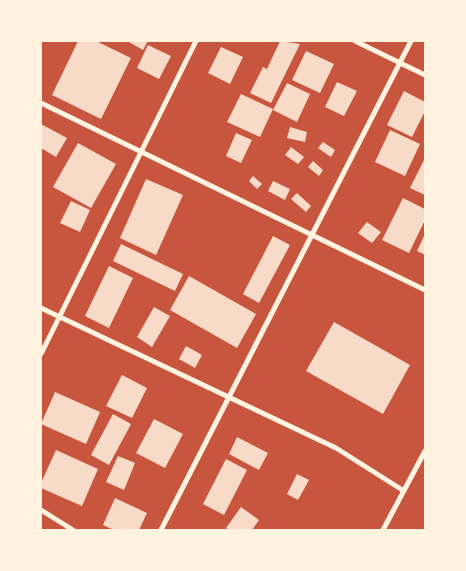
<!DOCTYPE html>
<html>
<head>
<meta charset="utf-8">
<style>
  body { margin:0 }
  #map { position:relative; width:466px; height:571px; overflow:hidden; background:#c8553d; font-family:"Varela Round",sans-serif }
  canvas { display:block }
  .frame { position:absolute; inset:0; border:42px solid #fff3e0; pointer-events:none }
</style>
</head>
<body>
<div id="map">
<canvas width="466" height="571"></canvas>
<div class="frame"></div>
</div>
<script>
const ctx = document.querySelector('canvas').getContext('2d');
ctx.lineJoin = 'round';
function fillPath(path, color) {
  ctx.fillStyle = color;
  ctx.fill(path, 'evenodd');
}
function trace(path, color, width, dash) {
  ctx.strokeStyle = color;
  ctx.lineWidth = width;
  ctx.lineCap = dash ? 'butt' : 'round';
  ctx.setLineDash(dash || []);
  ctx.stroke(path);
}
const building = new Path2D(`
  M78,41h18l35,17 -30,61 -49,-24z
  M127,41h21l-5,9z
  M280,41l20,3 -29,59 -21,-10 13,-26 4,2z
  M148,45l23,11 -12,23 -22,-11z
  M221,47l22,10 -13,27 -22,-11z
  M306,51l28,13 -14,29 -28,-13z
  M337,82l20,9 -13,25 -19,-9z
  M287,83l23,11 -13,28 -24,-12z
  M404,91l21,11v9l-13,26 -25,-12z
  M241,94l32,15 -13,28 -33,-15z
  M41,124l26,14 -11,19 -15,-9z
  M290,127l17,5 -2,10 -18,-4z
  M390,130l30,14 -15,32 -30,-14z
  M236,133l16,7 -11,23 -15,-7z
  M323,142l12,8 -4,7 -13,-9z
  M78,143l38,21 -25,44 -38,-21z
  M291,147l13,10 -6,7 -13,-9z
  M425,158v37l-15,-7z
  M313,161l10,9 -4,6 -11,-9z
  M253,176l9,8 -5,5 -8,-8z
  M146,179l37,16 -27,60 -36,-17z
  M273,181l17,8 -5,11 -17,-9z
  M297,193l14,13 -5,6 -15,-13z
  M403,198l22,11v11l-16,33 -27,-13z
  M71,201l19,9 -10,22 -20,-9z
  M367,222l14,10 -9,11 -14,-10z
  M425,234v21l-8,-4z
  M273,236l17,9 -31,58 -16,-9z
  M121,244l62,30 -8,17 -62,-30z
  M109,266l24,12 -24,50 -24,-12z
  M189,276l67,38 -19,34 -67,-38z
  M154,307l16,9 -18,31 -15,-10z
  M334,322l76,43 -27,49 -77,-43z
  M186,346l16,9 -7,13 -16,-9z
  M122,375l25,13 -15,30 -26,-12z
  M55,392l45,20 -14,32 -45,-20z
  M113,414l18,10 -22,41 -18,-10z
  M154,419l29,15 -18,34 -29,-15z
  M237,437l31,16 -9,17 -30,-16z
  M56,450l42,19 -16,37 -41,-18v-5z
  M118,456l17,7 -11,27 -18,-8z
  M226,459l21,11 -23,45 -21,-11z
  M297,474l12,6 -11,20 -11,-6z
  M115,498l32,15 -8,17h-25l-11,-5z
  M241,507l18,13 -7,10h-23l-3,-2z`);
const minor = new Path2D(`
  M355,41l70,34
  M41,103l384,187
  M41,308l295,140 68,43
  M41,354l155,-313
  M41,510l32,20
  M161,530l250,-489
  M383,530l42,-79`);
fillPath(building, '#f7dbc8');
trace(minor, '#fff3e0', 5);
</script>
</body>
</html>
